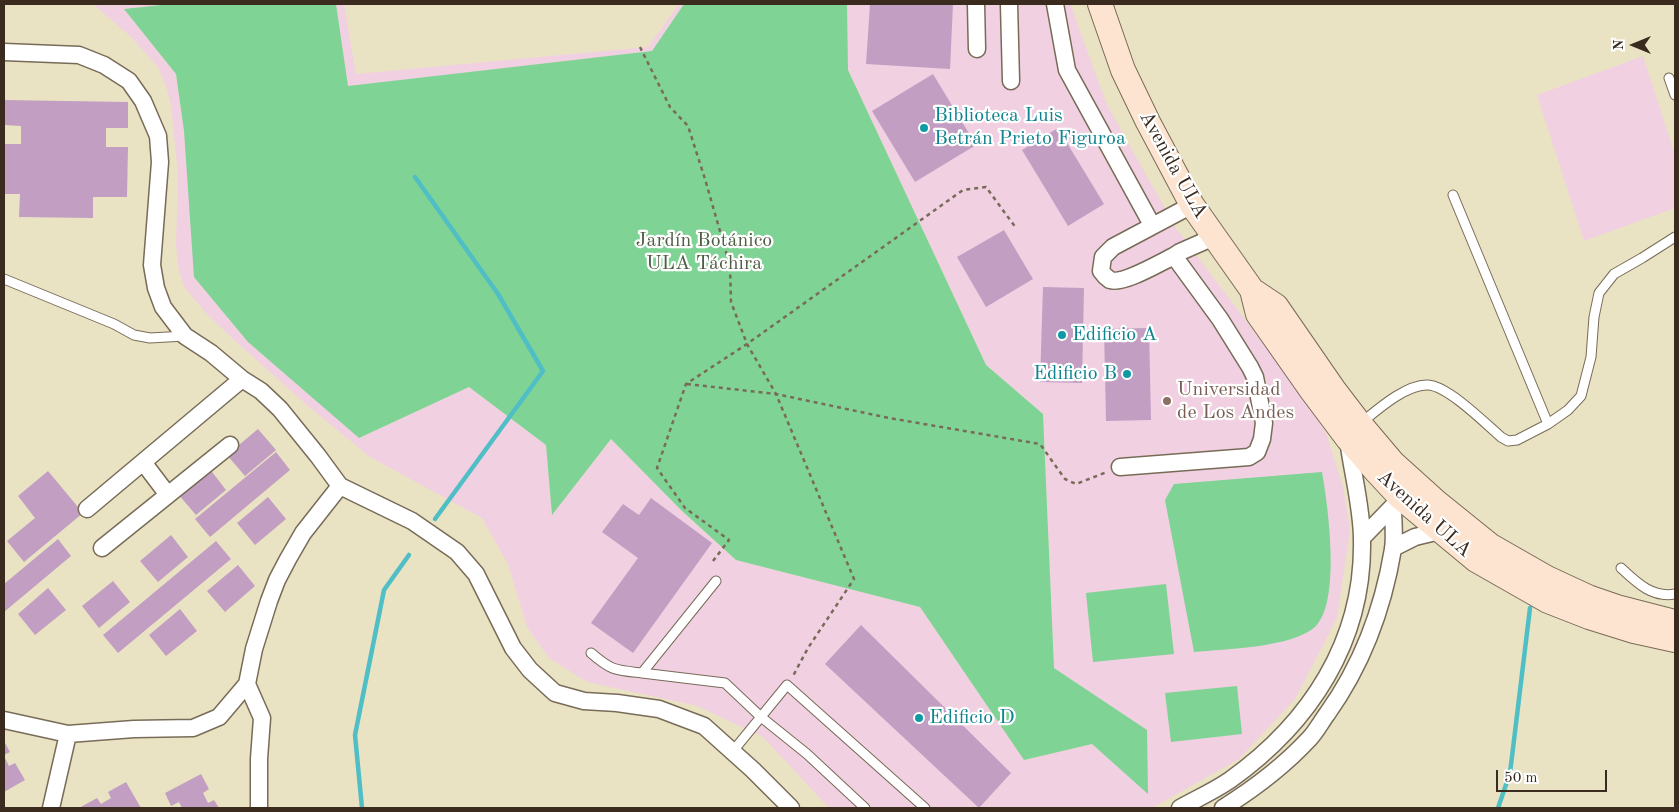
<!DOCTYPE html>
<html>
<head>
<meta charset="utf-8">
<style>
  body { margin:0 }
  #map { position:relative; width:1679px; height:812px; overflow:hidden; background:#e9e3c3; font-family:"Old Standard TT",serif }
  canvas { display:block }
  .frame { position:absolute; inset:0; border:5px solid #3b2a1e; pointer-events:none }
  .north { position:absolute; left:1609px; top:20px; width:50px; height:50px; -webkit-text-stroke:4px #fff; paint-order:stroke; rotate:270deg; font-size:14px; font-weight:700; line-height:20px; text-align:center; color:#3b2a1e }
  .north::after { content:''; display:block; margin:auto; width:18px; height:22px; background:#3b2a1e; clip-path:polygon(50% 0,100% 100%,50% 72%,0 100%) }
  .scale { position:absolute; left:1496px; top:770px; width:111px; height:22px; box-sizing:border-box; border:2px solid #3b2a1e; border-top:0; padding-left:6px; font-size:15px; line-height:18px; white-space:nowrap; color:#3b2a1e; -webkit-text-stroke:4px #fff; paint-order:stroke }
</style>
</head>
<body>
<div id="map">
<canvas width="1679" height="812"></canvas>
<div class="frame"></div>
<div class="north">N</div>
<div class="scale">50 m</div>
</div>
<script>
const ctx = document.querySelector('canvas').getContext('2d');
ctx.lineJoin = 'round';
function fillPath(path, color) {
  ctx.fillStyle = color;
  ctx.fill(path, 'evenodd');
}
function trace(path, color, width, dash) {
  ctx.strokeStyle = color;
  ctx.lineWidth = width;
  ctx.lineCap = dash ? 'butt' : 'round';
  ctx.setLineDash(dash || []);
  ctx.stroke(path);
}
function label(font, color, halo, rows, align = 'center') {
  ctx.font = font + ' "Old Standard TT",serif';
  ctx.lineWidth = 4.5;
  ctx.setLineDash([]);
  ctx.textBaseline = 'middle';
  ctx.strokeStyle = halo;
  ctx.fillStyle = color;
  for (const [text, x, y, turn = 0] of rows) {
    ctx.save();
    ctx.translate(x, y);
    ctx.rotate((+turn || 0) * Math.PI / 180);
    ctx.textAlign = isNaN(turn) ? turn : align;
    if (halo) ctx.strokeText(text, 0, 0);
    ctx.fillText(text, 0, 0);
    ctx.restore();
  }
}
const built = new Path2D(`
  M93,4h78l-46,5 51,65 8,57 175,307 110,-51 77,58 6,70 59,-76 70,71 55,50 184,47 104,153 68,-16 56,49 -2,-63 -92,-62 -11,-254 -57,-49 -138,-295 -1,-66h224l10,30 26,71 69,123 126,167 24,38 17,54 7,43 -13,88 -42,81 -56,60 -87,49h-323l-66,-71 -66,-31 -110,-24 -38,-24 -22,-31 -19,-63 -26,-46 -112,-61 -61,-50 -76,-68 -27,-26 -22,-26 -6,-20 -2,-23 2,-70 -7,-69 -5,-19 -8,-19 -26,-29z
  M336,4h8l12,70 292,-27 31,-43h5l-32,47 -305,36z
  M1643,56l32,99v53l-91,33 -47,-146z`);
const green = new Path2D(`
  M171,4h165l12,82 304,-35 32,-47h163l1,66 138,295 57,49 11,254 93,62 1,64 -56,-50 -68,16 -104,-153 -184,-47 -55,-50 -70,-71 -59,76 -6,-70 -77,-58 -110,51 -111,-96 -54,-65 -10,-146 -8,-57 -52,-65z
  M1322,472c6,34 19,128 -6,154 -23,22 -92,23 -122,26l-29,-152 9,-16z
  M1166,584l8,70 -81,8 -7,-69z
  M1237,686l5,48 -71,8 -6,-49z`);
const stream = new Path2D(`
  M415,177l83,117 45,77 -108,148
  M362,808l-7,-73 29,-145 25,-35
  M1498,808l12,-35 20,-165`);
const building = new Path2D(`
  M870,4h83l-3,65 -84,-5z
  M933,74l43,71 -61,37 -43,-71z
  M4,100l124,2v26h-22v19h22l-1,50h-34v21l-74,-1 1,-23h-16v-50h17v-18l-17,-1z
  M1058,128l46,76 -36,22 -46,-76z
  M1004,230l29,49 -47,28 -29,-50z
  M1043,287l41,1 -2,95 -42,-1z
  M1149,328l2,92 -45,1 -2,-92z
  M258,429l18,21 -31,26 -18,-21z
  M276,452l14,18 -80,67 -15,-18z
  M209,468l17,22 -30,25 -18,-21z
  M48,471l35,42 -59,49 -17,-21 28,-23 -17,-22z
  M268,497l18,22 -31,26 -18,-22z
  M651,498l61,45 -79,110 -42,-30 47,-65 -36,-26 21,-28 16,11z
  M171,535l17,22 -30,25 -18,-21z
  M58,539l13,17 -67,56v-28z
  M216,541l15,18 -113,94 -15,-18z
  M238,565l17,21 -30,26 -18,-21z
  M113,581l17,21 -31,26 -17,-22z
  M48,588l18,22 -31,25 -17,-21z
  M180,609l17,22 -31,25 -17,-21z
  M861,625l150,148 -32,35 -154,-144z
  M4,741l6,11 -6,3z
  M4,756l5,10 6,-3 10,17 -21,12z
  M201,774l8,15 -6,4 5,10 6,-3 5,8h-37l-3,-6 -8,4 -6,-13z
  M126,782l15,26h-62l18,-10 4,6 10,-6 -3,-6z`);
const path = new Path2D(`
  M640,47l30,60 18,19 17,53 25,87 1,36 16,42 29,50 78,185 -46,69 -15,28
  M687,384l89,10 113,24 151,26 25,35 11,5 31,-12
  M713,561l16,-21 -44,-32 -28,-40 29,-84 61,-40 216,-154 23,-3 30,41`);
const lane = new Path2D(`
  M1669,78l6,17
  M1453,195l95,229
  M4,279l110,45 20,11 16,3 35,-2
  M1361,423c16,-13 45,-39 67,-38 20,1 57,38 73,52l7,4 9,-1 31,-16 20,-14 13,-14 10,-39 3,-40 5,-24 15,-19 28,-16 33,-21
  M1621,568c16,15 31,30 54,26
  M716,581l-74,92 83,10 36,34 46,37 58,54
  M591,653c21,18 24,17 51,20
  M733,751l54,-66 138,123`);
const street = new Path2D(`
  M976,4l1,45
  M1009,4l2,77
  M1055,4l12,66 85,155
  M4,52l75,3 25,10 25,16 14,20 15,35 2,26 -8,103 4,23 7,19 22,29 26,17 31,26 19,12 19,18 38,47 22,30 72,35 45,31 19,22 37,74 17,22 25,23 29,8 33,2 42,6 45,17 49,44 38,38
  M1192,205l-79,42 -10,10 -2,14c2,3 6,7 9,9 13,5 51,-18 64,-24l6,-4 34,-15
  M143,462l25,33
  M1120,467l129,-10 8,-5 5,-13 2,-16 -9,-46 -5,-10 -30,-48 -46,-63
  M87,509l155,-130
  M1362,538l35,-36
  M102,548l128,-103
  M1393,548l22,-11 25,-6
  M247,684l15,34 -3,41v49
  M4,720l64,14 66,-5 59,-1 26,-11 28,-33 7,-35 15,-48 8,-21 11,-21 15,-26 37,-47
  M51,808l17,-74
  M1180,808c16,-9 34,-17 50,-28 80,-57 134,-139 132,-240 0,-33 -10,-68 -14,-101
  M1223,808c32,-20 60,-41 86,-69 7,-7 12,-17 18,-25 35,-49 56,-105 66,-165 2,-13 0,-28 0,-42`);
const secondary = new Path2D(`
  M1100,4l23,66 25,52 44,83 60,85 6,24 54,77 36,48 26,30 26,28 76,63 72,41 41,16 45,14 41,9
  M1252,290l24,16 58,84 26,34 33,39 41,37 57,46 56,32 41,19 29,10 58,15`);
const markers = [
  [924,128,5,"#0f9aa8"],
  [1062,335,5,"#0f9aa8"],
  [1127,374,5,"#0f9aa8"],
  [1167,401,5,"#8d6e63"],
  [919,718,5,"#0f9aa8"]
];
const cultureNames = [
  ["Biblioteca Luis",934,116],
  ["Betrán Prieto Figuroa",934,139],
  ["Edificio A",1072,335],
  ["Edificio B",1117,374,"right"],
  ["Edificio D",929,718]
];
const streetNames = [
  ["Avenida ULA",1173,165,61],
  ["Avenida ULA",1424,514,42]
];
const parkNames = [
  ["Jardín Botánico",704,241],
  ["ULA Táchira",704,264]
];
const educationNames = [
  ["Universidad",1177,390],
  ["de Los Andes",1177,413]
];
fillPath(built, '#f1d0e2');
fillPath(green, '#7fd395');
trace(stream, '#50bec5', 4.5);
fillPath(building, '#c29ec2');
trace(lane, '#786b58', 11);
trace(street, '#786b58', 19);
trace(secondary, '#786b58', 26);
trace(path, '#786b58', 2.5, [4, 4]);
trace(lane, '#fff', 9);
trace(street, '#fff', 16);
trace(secondary, '#fde4d1', 24);
for (const [x, y, r, color] of markers) {
  const dot = new Path2D();
  dot.arc(x, y, r, 0, 2 * Math.PI);
  ctx.fillStyle = color;
  ctx.fill(dot);
  trace(dot, '#fff', 2);
}
label('20px', '#0d838f', '#fff', cultureNames, 'left');
label('20px', '#3b2a1e', '#fff', streetNames);
label('20px', '#4f5d42', '#fff', parkNames);
label('20px', '#785e54', '#fff', educationNames, 'left');
</script>
</body>
</html>
